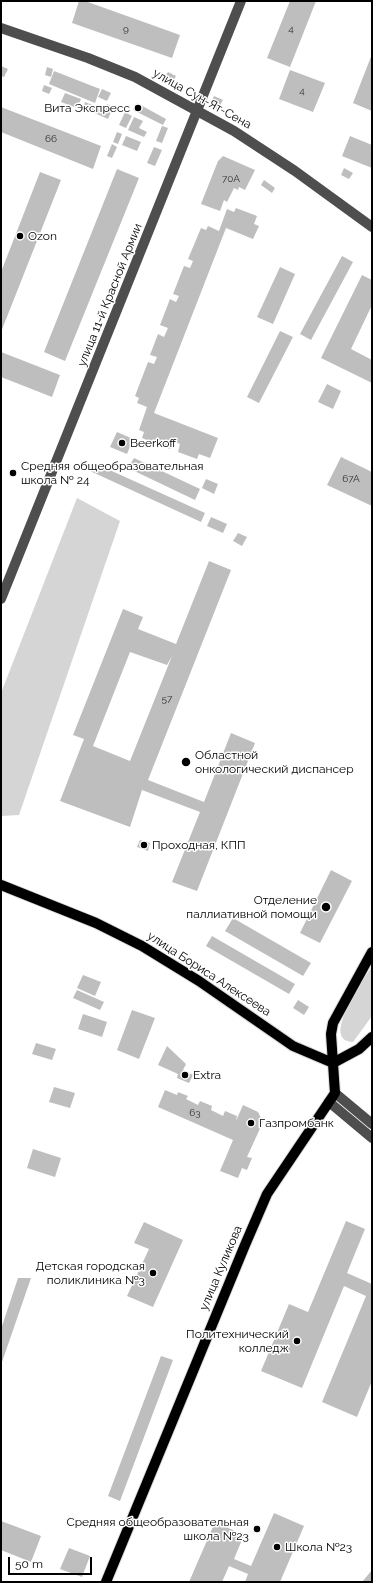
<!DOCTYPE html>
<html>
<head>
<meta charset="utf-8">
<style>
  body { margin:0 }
  #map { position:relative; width:373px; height:1583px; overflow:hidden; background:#fff; font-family:Raleway,sans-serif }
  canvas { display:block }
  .frame { position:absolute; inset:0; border:2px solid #000; pointer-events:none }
  .scale { position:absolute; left:8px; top:1557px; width:84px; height:18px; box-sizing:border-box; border:2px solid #000; border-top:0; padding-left:5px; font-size:12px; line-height:14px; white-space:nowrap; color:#000; -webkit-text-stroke:3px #fff; paint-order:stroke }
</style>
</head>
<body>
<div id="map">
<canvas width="373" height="1583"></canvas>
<div class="frame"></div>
<div class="scale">50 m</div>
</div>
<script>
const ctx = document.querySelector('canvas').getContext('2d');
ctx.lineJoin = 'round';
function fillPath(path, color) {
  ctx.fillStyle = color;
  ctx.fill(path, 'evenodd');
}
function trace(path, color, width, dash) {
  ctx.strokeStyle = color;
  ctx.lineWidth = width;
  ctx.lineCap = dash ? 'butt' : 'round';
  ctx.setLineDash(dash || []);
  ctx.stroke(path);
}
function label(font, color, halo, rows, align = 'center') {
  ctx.font = font + ' Raleway,sans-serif';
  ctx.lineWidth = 3;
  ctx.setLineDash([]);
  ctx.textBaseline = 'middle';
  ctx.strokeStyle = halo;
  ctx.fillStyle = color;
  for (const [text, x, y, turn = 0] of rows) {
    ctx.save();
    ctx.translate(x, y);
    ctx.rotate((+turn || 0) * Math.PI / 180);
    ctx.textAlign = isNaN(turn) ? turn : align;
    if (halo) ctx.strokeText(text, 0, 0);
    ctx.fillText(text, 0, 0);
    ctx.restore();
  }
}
const green = new Path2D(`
  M77,498l43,23 -101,294 -18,1v-123z
  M372,966v50l-19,26c-34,-1 12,-64 19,-76z`);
const building = new Path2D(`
  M79,1h6l95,34 -8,23 -100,-35z
  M290,1h26l-26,66 -23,-9z
  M372,54v57l-19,-8z
  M1,66l7,3 -4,8 -3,-1z
  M47,67l6,2 -2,8 -6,-2z
  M290,70l35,13 -12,29 -34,-13z
  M54,71l46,18 -5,14 -46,-19z
  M168,72l8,4 -4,7 -8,-5z
  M44,85l8,3 -3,6 -7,-3z
  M102,89l9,4 -4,8 -9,-4z
  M65,93l16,6 -4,9 -16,-6z
  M214,96l9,4 -6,10 -8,-4z
  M85,102l20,8 2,-6 6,3 -5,12 -25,-11z
  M137,103l29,16 -3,6 -30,-15z
  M1,107l100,39 -8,23 -92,-37z
  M125,112l7,4 -6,12 -7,-3z
  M134,117l9,4 -4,7 8,4 -3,5 -16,-7z
  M162,126l6,2 -6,15 -6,-2z
  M117,132l5,2 -4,10 -5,-2z
  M126,136l15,6 -4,9 -15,-6z
  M350,136l22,9v23l-30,-12z
  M112,144l5,3 -5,11 -5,-2z
  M154,147l8,3 -7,16 -8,-3z
  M223,156l32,14 -10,20 -6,-3 -1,3 -4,-2 -7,14 -3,-2 -4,11 -19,-7 17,-43z
  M344,168l9,5 -4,6 -8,-4z
  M117,169l22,9 -74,183 -21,-9z
  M40,172l21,8 -60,152v-60z
  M264,180l11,8 -3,5 -11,-8z
  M236,208l21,8 -3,8 5,2 -6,13 -27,-11 -72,185 64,25 -8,20 -11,-4 -2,5 -19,-7 2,-8 -7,-3 -3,8 -28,-11 2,-6 -5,-2 8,-23 -10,-4 2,-5 -4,-2 13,-34 6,2 3,-7 -7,-2 8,-21 6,3 4,-9 -8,-3 10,-26 6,3 3,-6 -6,-2 11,-28 6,2 3,-7 -5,-2 13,-31 5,2 2,-4 11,5 8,-22 7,3z
  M342,256l11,6 -42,78 -11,-6z
  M280,267l15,7 -22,50 -16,-7z
  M362,275l10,5v25l-21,44 21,11v23l-51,-25z
  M280,331l13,6 -34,66 -12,-6z
  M1,352l59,23 -8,22 -51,-20z
  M327,384l14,7 -8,18 -15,-7z
  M117,432l16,7 -6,15 -17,-7z
  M341,457l31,15v34l-45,-21z
  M134,458l66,31 -5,11 -67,-32z
  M94,463l111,50 -4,9 -111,-51z
  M206,479l12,5 -4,10 -12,-6z
  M211,517l16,7 -4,9 -16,-7z
  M238,533l9,4 -5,9 -9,-5z
  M209,561l22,9 -83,210 56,22 27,-69 24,10 -58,148 -25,-9 28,-70 -58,-22 -12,37 -70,-26 24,-62 -11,-4 50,-126 20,8 -5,12 38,15zM130,652l37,13 5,-9 -42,105 -37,-15z
  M140,840l10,3 -2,8 -11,-4z
  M331,870l21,11 -32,62 -20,-10z
  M233,918l78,45 -8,13 -78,-45z
  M212,936l83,48 -6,10 -83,-48z
  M83,975l18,7 -6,14 -18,-8z
  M77,990l27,12 -4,8 -27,-12z
  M298,1000l11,7 -5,8 -11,-7z
  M132,1010l23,8 -16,41 -22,-9z
  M83,1014l24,8 -5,15 -24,-8z
  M36,1043l20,6 -4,11 -20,-6z
  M167,1046l19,18 -3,6 10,5 -4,8 -12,-5 1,-4 -20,-9z
  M54,1087l21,6 -5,15 -21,-6z
  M165,1090l12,5 1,-3 10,4 -2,3 12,6 2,-4 12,5 -1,4 12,6 2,-5 12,5 -1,5 7,-16 15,7 5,10 -16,35 5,1 -5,12 -5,-2 -4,10 -18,-7 13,-31 -75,-33z
  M33,1149l28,9 -6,19 -28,-9z
  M346,1221l19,8 -18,44 25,11v97l-15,36 -35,-15 44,-106 -22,-10 -42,102 -41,-17 28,-67 19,8z
  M144,1222l39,18 -30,67 -26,-11 22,-47 -15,-6z
  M18,1278h13l-30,87v-36z
  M161,1356l12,4 -53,141 -12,-5z
  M274,1513l30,13 -24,56h-35l3,-8 -19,-8 -7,16h-33l26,-60 29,13 -10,24 17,7z
  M1,1521l40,15 -10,26 -30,-12z
  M69,1548l21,8 -8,21 -22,-8z
  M372,1570v12h-10z`);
const minor = new Path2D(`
  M1,28l87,30 47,19 99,54 61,40 77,56
  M1,599l240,-598
  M335,1093l37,31
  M329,1102l43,36`);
const major = new Path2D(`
  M1,885l95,38 46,23 57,35 94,65 40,17
  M333,1063l26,-14 13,-12
  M106,1582l139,-337 22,-51 68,-101 -4,-59 2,-11 39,-71`);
const markers = [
  [138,108,4,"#000"],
  [20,236,4,"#000"],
  [122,443,4,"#000"],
  [13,473,4,"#000"],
  [186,762,5,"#000"],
  [144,845,4,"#000"],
  [326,907,5,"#000"],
  [185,1075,4,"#000"],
  [251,1123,4,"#000"],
  [153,1273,4,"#000"],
  [297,1341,4,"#000"],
  [257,1529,4,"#000"],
  [277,1547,4,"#000"]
];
const numberNames = [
  ["9",126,29],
  ["4",291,29],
  ["4",302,91],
  ["66",51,139],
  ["70А",231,179],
  ["67А",351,479],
  ["57",167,699],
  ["63",195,1113]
];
const streetNames = [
  ["улица Сун-Ят-Сена",202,99,29],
  ["улица 11-й Красной Армии",110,295,-68],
  ["улица Бориса Алексеева",209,974,33],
  ["улица Куликова",221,1268,-67]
];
const poiNames = [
  ["Вита Экспресс",130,108,"right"],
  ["Ozon",28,236],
  ["Beerkoff",130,443],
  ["Средняя общеобразовательная",21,466],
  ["школа № 24",21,480],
  ["Областной",195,755],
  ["онкологический диспансер",195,769],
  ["Проходная, КПП",152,845],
  ["Отделение",317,900,"right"],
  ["паллиативной помощи",317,914,"right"],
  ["Extra",193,1075],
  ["Газпромбанк",259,1123],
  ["Детская городская",145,1266,"right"],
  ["поликлиника №3",145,1280,"right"],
  ["Политехнический",289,1334,"right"],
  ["колледж",289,1348,"right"],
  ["Средняя общеобразовательная",249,1522,"right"],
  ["школа №23",249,1536,"right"],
  ["Школа №23",285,1547]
];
fillPath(green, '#d5d5d5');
fillPath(building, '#bebebe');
trace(major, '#dbdbdb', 12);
trace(minor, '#4e4e4e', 10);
trace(major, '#000', 10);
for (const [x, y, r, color] of markers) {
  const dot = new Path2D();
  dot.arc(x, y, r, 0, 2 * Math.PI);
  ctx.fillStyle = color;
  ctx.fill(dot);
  trace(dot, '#fff', 1.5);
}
label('10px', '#303030', null, numberNames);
label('12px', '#000', '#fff', streetNames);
label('12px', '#000', '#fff', poiNames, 'left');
</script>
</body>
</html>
